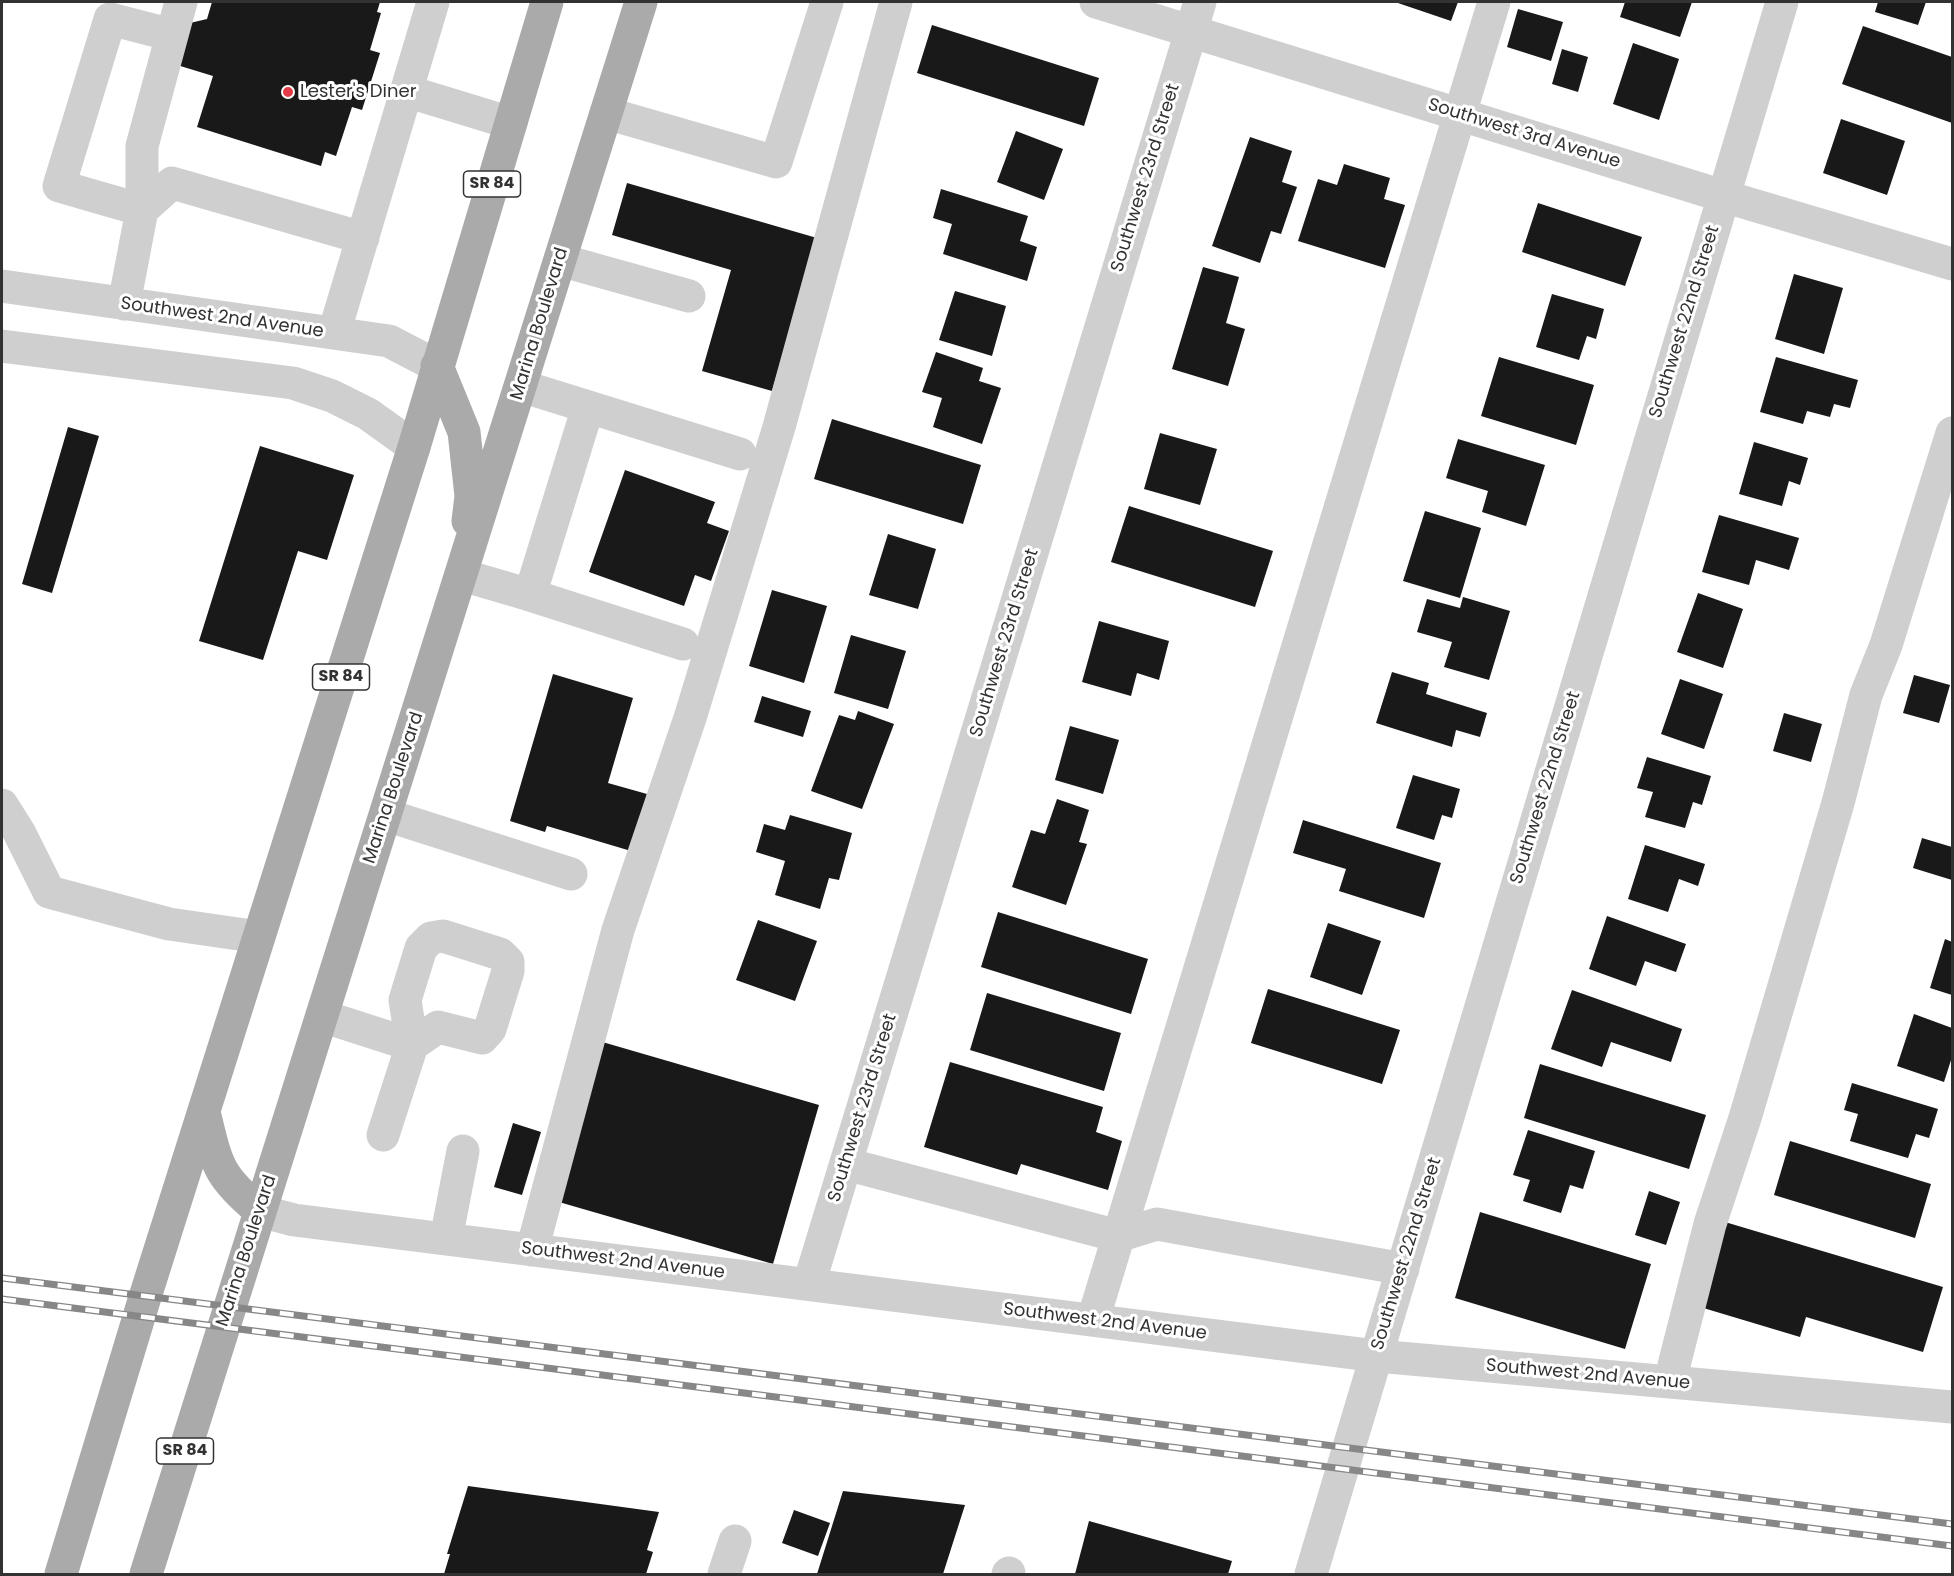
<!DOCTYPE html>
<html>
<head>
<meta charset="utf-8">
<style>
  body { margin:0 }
  #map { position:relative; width:1954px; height:1576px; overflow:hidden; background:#fff; font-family:Poppins,sans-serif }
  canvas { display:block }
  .frame { position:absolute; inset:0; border:3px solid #323232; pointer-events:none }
</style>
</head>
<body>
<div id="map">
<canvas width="1954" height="1576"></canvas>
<div class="frame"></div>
</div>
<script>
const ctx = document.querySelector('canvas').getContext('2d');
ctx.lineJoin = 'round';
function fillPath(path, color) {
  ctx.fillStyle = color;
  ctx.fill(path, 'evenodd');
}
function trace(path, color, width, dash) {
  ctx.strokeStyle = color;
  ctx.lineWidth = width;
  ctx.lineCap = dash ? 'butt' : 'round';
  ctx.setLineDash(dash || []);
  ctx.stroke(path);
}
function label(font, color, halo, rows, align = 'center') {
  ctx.font = font + ' Poppins,sans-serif';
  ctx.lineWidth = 6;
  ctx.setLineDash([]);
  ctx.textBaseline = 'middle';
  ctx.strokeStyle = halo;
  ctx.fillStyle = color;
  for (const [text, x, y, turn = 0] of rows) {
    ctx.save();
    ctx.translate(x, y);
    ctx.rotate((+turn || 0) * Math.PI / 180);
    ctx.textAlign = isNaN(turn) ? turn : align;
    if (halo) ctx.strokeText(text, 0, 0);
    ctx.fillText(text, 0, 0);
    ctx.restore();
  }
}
const building = new Path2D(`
  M212,2h168l-3,10 4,1 -11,37 10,3 -18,57 -10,-3 -16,49 -11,-4 -4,14 -124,-39 16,-51 -36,-11 13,-42 17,-4z
  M1395,2h63l-7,19z
  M1625,2h67l-12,35 -60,-20z
  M1878,2h48l-8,23 -43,-13z
  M1518,9l45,13 -12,39 -44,-14z
  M932,25l167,53 -15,48 -167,-53z
  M1863,26l89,31v66l-110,-39z
  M1633,43l46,16 -20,61 -46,-16z
  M1562,49l26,8 -10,35 -26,-8z
  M1841,119l64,22 -18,54 -64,-22z
  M1016,131l47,18 -19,51 -47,-18z
  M1250,137l42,14 -10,31 15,5 -16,47 -10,-3 -11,32 -48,-17z
  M1344,164l46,14 -6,21 21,6 -20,63 -87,-27 20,-62 19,6z
  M627,183l190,55 -45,153 -70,-20 29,-101 -119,-35z
  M941,189l87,27 -8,25 17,6 -10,34 -84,-27 9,-30 -19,-6z
  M1538,203l104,34 -17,49 -103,-34z
  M1203,267l36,10 -13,46 19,6 -17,57 -56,-17z
  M1794,274l49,14 -19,66 -49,-15z
  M955,291l51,15 -14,50 -53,-16z
  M1552,294l52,15 -8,30 -9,-3 -8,24 -43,-13z
  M936,352l47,16 -4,13 22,7 -19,56 -49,-17 9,-29 -20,-6z
  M1499,357l95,28 -18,60 -95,-29z
  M1776,357l82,23 -8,28 -16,-4 -4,13 -23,-6 -4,13 -43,-12z
  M832,419l149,46 -18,59 -149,-45z
  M68,427l31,9 -47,157 -30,-9z
  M1160,433l57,16 -17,56 -56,-16z
  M1458,439l87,26 -19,61 -44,-14 6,-21 -42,-13z
  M1754,442l54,16 -8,27 -11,-4 -7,25 -43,-12z
  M260,446l94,29 -27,85 -29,-9 -35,109 -64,-19z
  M625,470l90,32 -8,21 22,8 -18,50 -16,-6 -11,31 -95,-34z
  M1129,506l144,45 -18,56 -144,-45z
  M1425,511l56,17 -21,70 -57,-17z
  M1719,515l80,23 -10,32 -33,-10 -7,25 -47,-13z
  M888,534l48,15 -18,60 -49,-14z
  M772,590l55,16 -23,77 -55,-17z
  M1698,593l45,16 -20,59 -46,-16z
  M1463,597l47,14 -21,69 -45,-13 8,-25 -35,-10 10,-33 33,9z
  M1099,621l70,20 -10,39 -22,-7 -6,23 -49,-14z
  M851,635l55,16 -18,58 -54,-16z
  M1392,672l37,11 -3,11 61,19 -7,24 -24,-7 -4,17 -76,-24z
  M553,674l80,24 -25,85 39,11 -16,57 -84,-25 -2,6 -35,-11z
  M1914,675l36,10 -11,38 -36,-10z
  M1680,679l43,15 -19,55 -43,-15z
  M762,696l49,15 -8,26 -49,-15z
  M858,711l36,13 -32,85 -51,-18 28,-76 16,5z
  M1784,713l38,11 -11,38 -38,-11z
  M1070,726l49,14 -16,54 -48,-14z
  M1647,757l64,19 -9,29 -9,-3 -8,26 -40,-11 8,-25 -16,-4z
  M1413,775l47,14 -8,29 -10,-3 -8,25 -38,-12z
  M1057,799l32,11 -10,32 8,2 -21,61 -54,-18 19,-57 14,4z
  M790,815l62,18 -13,47 -10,-2 -9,31 -45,-14 10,-34 -29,-9 8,-28 21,6z
  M1303,820l138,43 -17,55 -85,-27 7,-22 -53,-16z
  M1922,838l30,9v33l-39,-12z
  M1645,845l60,19 -7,22 -19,-7 -11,33 -40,-13z
  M998,912l150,47 -17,55 -150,-47z
  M1607,916l79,28 -10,28 -31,-11 -9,25 -47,-17z
  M758,920l59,21 -22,60 -59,-21z
  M1328,923l53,18 -19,54 -52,-18z
  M1945,939l7,3v53l-22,-7z
  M1268,989l132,41 -18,54 -131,-41z
  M1572,990l110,39 -11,33 -60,-20 -9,25 -51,-18z
  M987,993l134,40 -17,58 -134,-41z
  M1914,1014l38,14v29l-8,25 -47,-16z
  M599,1041l220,64 -46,159 -221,-64z
  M950,1062l153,45 -7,25 26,9 -14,49 -87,-26 -4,11 -93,-28z
  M1540,1064l166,51 -17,54 -165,-51z
  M1852,1083l86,26 -9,29 -13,-4 -8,24 -58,-17 8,-27 -14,-4z
  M513,1123l28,9 -19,63 -28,-8z
  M1528,1130l67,21 -12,38 -13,-4 -9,28 -38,-12 7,-21 -17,-5z
  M1790,1141l141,43 -16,54 -141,-43z
  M1649,1191l31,11 -14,43 -31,-10z
  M1480,1212l171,52 -26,85 -170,-51z
  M1725,1222l218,65 -20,65 -117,-35 -6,20 -100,-30z
  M468,1486l191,26 -12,38 6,2 -7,22h-202l6,-20h-3z
  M843,1491l122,14 -22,69h-126z
  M794,1510l36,13 -12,33 -36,-13z
  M1089,1521l143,40 -4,13h-153z`);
const minor = new Path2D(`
  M1096,2l627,194 229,68
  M172,35l-62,-16 -51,167 83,24v-64l39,-144
  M406,91l105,32
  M606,113l170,49 51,-160
  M560,260l129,36
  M2,286l387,55 48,25
  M124,304l18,-94 30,-27 191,55
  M334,333l99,-331
  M2,346l291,37 39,13 36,18 46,33
  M521,386l219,68
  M588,407l-58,188 153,49
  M462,575l68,20
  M2,805l17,27 30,60 120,32 90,13
  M386,815l185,59
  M443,936l57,18 8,8v9l-18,58 -8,9 -44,-11 -26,18 -7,-45 16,-52 10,-10z
  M322,1016l90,29 -29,90
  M846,1164l272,72 39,-12 246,45
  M260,1211l34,9 1083,136 575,51
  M446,1239l17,-88
  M532,1250l86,-320 72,-212 89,-291 117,-425
  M809,1284l391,-1282
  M1093,1320l401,-1318
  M1672,1382l2,-17 36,-141 35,-106 93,-315 28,-108 20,-50 66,-212
  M724,1574l11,-33
  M1008,1574l1,-1
  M1311,1574l471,-1572`);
const major = new Path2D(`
  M437,366l27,66 7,64 -3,25
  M204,1112c13,53 13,63 56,99
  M61,1574l84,-277 269,-850 133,-445
  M146,1574l495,-1572`);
const rail = new Path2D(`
  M2,1278l1950,246
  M2,1299l1950,247`);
const markers = [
  [288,92,6,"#e33a47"]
];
const shields = [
  [492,184,57],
  [341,677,57],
  [185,1451,57]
];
const shieldNames = [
  ["SR 84",492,184],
  ["SR 84",341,677],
  ["SR 84",185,1451]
];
const poiNames = [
  ["Lester's Diner",300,92]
];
const streetNames = [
  ["Southwest 3rd Avenue",1524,134,17],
  ["Southwest 23rd Street",1146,178,-73],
  ["Southwest 2nd Avenue",222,318,8],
  ["Southwest 22nd Street",1685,322,-73],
  ["Marina Boulevard",540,324,-73],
  ["Southwest 23rd Street",1005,643,-73],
  ["Marina Boulevard",394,788,-72],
  ["Southwest 22nd Street",1546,788,-73],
  ["Southwest 23rd Street",863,1108,-73],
  ["Marina Boulevard",247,1251,-72],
  ["Southwest 22nd Street",1407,1254,-73],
  ["Southwest 2nd Avenue",623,1261,7],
  ["Southwest 2nd Avenue",1105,1322,7],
  ["Southwest 2nd Avenue",1588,1375,5]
];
fillPath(building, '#191919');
trace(minor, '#cfcfcf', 33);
trace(major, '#aaa', 33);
trace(rail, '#878787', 7);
trace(rail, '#fff', 4.5, [14]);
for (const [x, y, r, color] of markers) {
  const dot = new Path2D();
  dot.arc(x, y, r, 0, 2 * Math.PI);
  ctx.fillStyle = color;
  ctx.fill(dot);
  trace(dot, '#fff', 2);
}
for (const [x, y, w] of shields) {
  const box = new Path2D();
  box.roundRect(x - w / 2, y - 13, w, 26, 4.5);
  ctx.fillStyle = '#fff';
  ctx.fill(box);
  trace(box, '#323232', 1.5);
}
label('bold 16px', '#323232', null, shieldNames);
label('18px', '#323232', '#fff', poiNames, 'left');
label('18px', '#323232', '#fff', streetNames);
</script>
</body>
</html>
